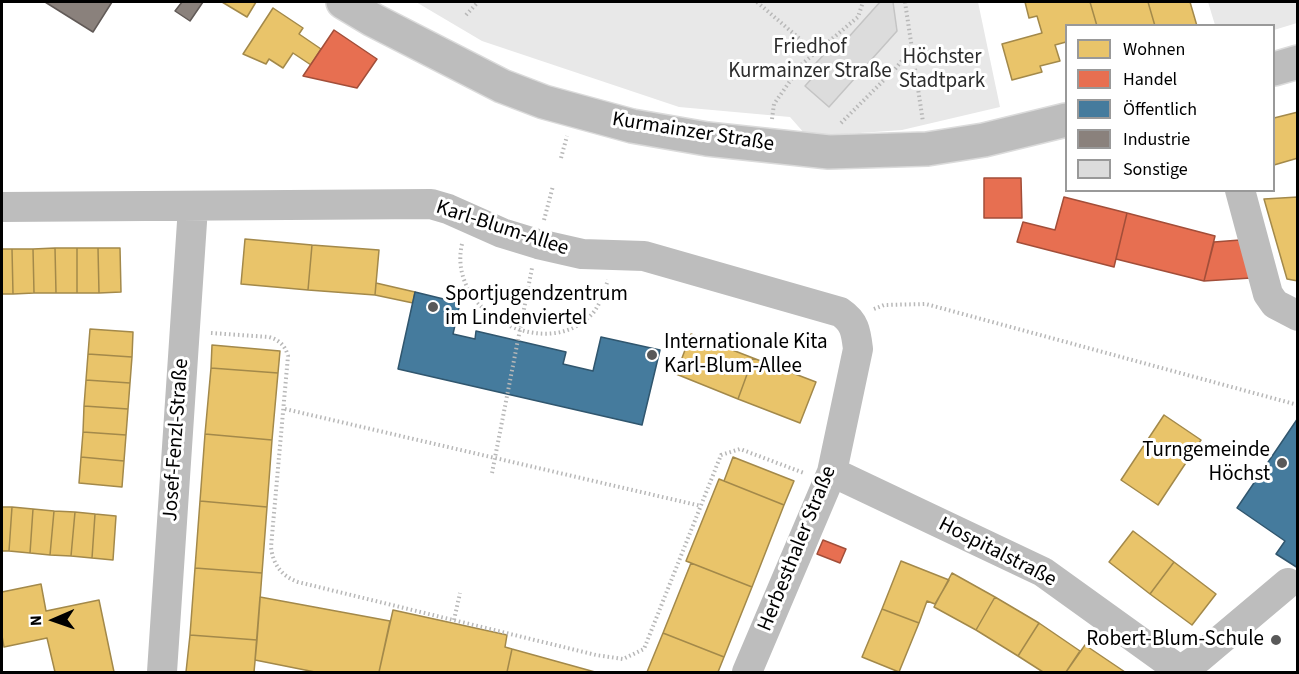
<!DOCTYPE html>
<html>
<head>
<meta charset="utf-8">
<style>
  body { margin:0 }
  #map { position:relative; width:1299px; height:674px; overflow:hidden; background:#fff; font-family:"Source Sans 3",sans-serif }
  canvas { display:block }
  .frame { position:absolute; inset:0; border:3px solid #000; pointer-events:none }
  .legend { position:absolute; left:1065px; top:24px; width:210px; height:168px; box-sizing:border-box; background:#fff; border:2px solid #999; margin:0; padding:8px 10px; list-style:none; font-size:18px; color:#000 }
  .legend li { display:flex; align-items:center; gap:12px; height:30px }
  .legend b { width:30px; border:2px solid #999 }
  .north { position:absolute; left:24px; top:590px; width:60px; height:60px; -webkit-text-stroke:4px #fff; paint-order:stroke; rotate:268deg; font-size:16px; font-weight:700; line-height:24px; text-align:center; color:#000 }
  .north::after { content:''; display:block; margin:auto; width:21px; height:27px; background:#000; clip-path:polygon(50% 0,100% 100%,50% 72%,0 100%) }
</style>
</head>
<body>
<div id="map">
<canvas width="1299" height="674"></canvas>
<div class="frame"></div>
<ul class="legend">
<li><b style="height:16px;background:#e9c46a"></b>Wohnen</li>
<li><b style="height:16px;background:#e76f51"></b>Handel</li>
<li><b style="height:16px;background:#457b9d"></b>Öffentlich</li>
<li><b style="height:16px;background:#8a817c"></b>Industrie</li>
<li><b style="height:16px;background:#dcdcdc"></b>Sonstige</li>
</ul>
<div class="north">N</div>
</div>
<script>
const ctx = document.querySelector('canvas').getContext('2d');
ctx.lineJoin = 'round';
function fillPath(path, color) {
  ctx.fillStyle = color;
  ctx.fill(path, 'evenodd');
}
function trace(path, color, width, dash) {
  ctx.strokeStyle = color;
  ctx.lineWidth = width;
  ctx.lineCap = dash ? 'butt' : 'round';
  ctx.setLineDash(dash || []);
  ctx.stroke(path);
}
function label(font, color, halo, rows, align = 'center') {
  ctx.font = font + ' "Source Sans 3",sans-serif';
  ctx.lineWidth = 6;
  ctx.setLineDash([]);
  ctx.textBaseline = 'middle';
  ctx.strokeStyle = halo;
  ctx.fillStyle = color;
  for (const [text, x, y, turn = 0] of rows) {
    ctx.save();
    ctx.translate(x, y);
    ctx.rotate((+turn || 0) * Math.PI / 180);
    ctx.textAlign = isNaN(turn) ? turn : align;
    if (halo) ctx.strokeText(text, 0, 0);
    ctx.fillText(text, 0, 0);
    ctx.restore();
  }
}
const green = new Path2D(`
  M416,2h562l22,105 -98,23 -56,4h-41l-15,-17 -111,-10 -197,-66z
  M1208,2h89v21l-23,7v-4l-59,-1z`);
const homes = new Path2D(`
  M222,2h34l-9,15z
  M1025,2h65l7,24h-31v16l-11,3 5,16 -20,5 2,6 -30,8 -10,-36 40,-11 -5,-17 -8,2z
  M1090,2h58l7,24h-58z
  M1148,2h42l7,24h-42z
  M273,8l30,20 -4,6 22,15 -10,16 -18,-12 -10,15 -14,-9 -3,5 -23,-10z
  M1298,112v46l-24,7v-47z
  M1298,197v84l-11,-2 -23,-80z
  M245,239l67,6 -4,45 -67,-6z
  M312,245l67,5 -4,45 -67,-5z
  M55,248h22v45h-21z
  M55,248l1,45h-22l-1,-44z
  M77,248h21l1,45h-22z
  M98,248h22l1,44 -22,1z
  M2,249h10l1,45h-11z
  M12,249h21l1,44 -21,1z
  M376,283l39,9 -2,11 -38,-8z
  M90,329l43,3 -1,25 -44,-3z
  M691,334l62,24 -15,41 -62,-25z
  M212,345l68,6 -2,22 -67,-5z
  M88,354l44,3 -2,26 -44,-3z
  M753,358l63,24 -16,41 -62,-24z
  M211,368l67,5 -6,67 -67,-6z
  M86,380l44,3 -2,26 -44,-3z
  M84,406l44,3 -2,26 -43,-3z
  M1164,415l37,25 -43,65 -37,-25z
  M83,432l43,3 -2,26 -43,-4z
  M205,434l67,6 -5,67 -67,-6z
  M81,457l43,4 -2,26 -43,-4z
  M733,457l61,24 -10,24 -60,-24z
  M719,479l65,26 -32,82 -66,-26z
  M200,501l67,6 -5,66 -67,-5z
  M2,507h10l-3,44h-7z
  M12,507l21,2 -3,44 -21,-2z
  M33,509l21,2 -4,44 -20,-2z
  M54,511l21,1 -4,44 -21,-1z
  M75,512l20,2 -3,44 -21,-2z
  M95,514l21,2 -3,44 -21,-2z
  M1133,531l41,31 -24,32 -41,-32z
  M901,561l48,19 -14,24 -8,-3 -8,22 -37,-14z
  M1174,562l42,32 -24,31 -42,-31z
  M691,563l61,24 -28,70 -61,-24z
  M195,568l67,5 -5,67 -67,-5z
  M952,573l43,24 -19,33 -42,-23z
  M41,584l5,27 53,-11 15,72h-59l-8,-34 -43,9 -2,-11v-44z
  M260,597l130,24 -11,51h-64l-60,-12z
  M995,597l44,26 -21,33 -42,-26z
  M882,609l37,14 -20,49 -37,-15z
  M393,610l114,25 -2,12 7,2 -5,23h-128z
  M1039,623l41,28 -14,21h-23l-25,-16z
  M663,633l61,24 -6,15h-71z
  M190,635l67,5 -3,32h-68z
  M1085,645l40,27h-59z
  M512,649l83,23h-88z`);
const shops = new Path2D(`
  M334,30l43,29 -20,29 -54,-12z
  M984,178h37l1,40h-38z
  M1064,197l63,16 -13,54 -97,-25 6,-20 32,8z
  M1127,213l88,23 -11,45 -88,-22z
  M1240,240l11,38 -47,3 10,-39z
  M823,540l23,9 -6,14 -23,-9z`);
const public = new Path2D(`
  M415,292l45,11 -7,31 22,5 1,-8 90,21 -3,12 30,7 8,-34 59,13 -18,75 -244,-56z
  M1298,418v150l-22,-14 9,-13 -48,-33z`);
const industry = new Path2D(`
  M45,2h67l-19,30z
  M182,2h21l-13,19 -15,-10z`);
const building = new Path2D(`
  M880,2h13l4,29 -68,76 -24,-21 16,-18 -5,-5 18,-19 4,5z`);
const path = new Path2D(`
  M757,2l58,50
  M905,2l18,120
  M466,15l12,-13
  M772,119l2,-15 28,-40 56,-47 5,-15
  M841,123l55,-55 16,-20
  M561,158l6,-22
  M544,220l9,-34
  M462,244c-16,69 86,120 131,69 8,-10 11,-22 15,-33
  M874,309l10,-4 42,-1 372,101
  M211,333l58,4c10,3 16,8 19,19l-17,191c2,17 10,29 27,35l298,73 27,4 21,-10 77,-194 19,-6 64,24
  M285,409l416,97
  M492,473l40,-205
  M454,620l6,-27`);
const minor = new Path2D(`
  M1240,190l28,104 7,10 23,12
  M2,207l429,-3 17,5 54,24 36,11 44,10 62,2 196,56c15,10 16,20 18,37l-26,123 -85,200
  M832,472l211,100 139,100
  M162,672l31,-465
  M1178,672l21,-14 89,-75`);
const major = new Path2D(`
  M343,2l30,18 129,66 42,16 88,24 75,13 122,13 98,-3 57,-9 82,-20
  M1274,69l24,-7`);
const markers = [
  [433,307,6,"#595959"],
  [652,355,6,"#595959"],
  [1282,463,6,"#595959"],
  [1276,640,6,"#595959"]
];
const parkNames = [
  ["Friedhof",810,48],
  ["Kurmainzer Straße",810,72],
  ["Höchster",942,58],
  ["Stadtpark",942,82]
];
const streetNames = [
  ["Kurmainzer Straße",693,133,9],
  ["Karl-Blum-Allee",502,229,18],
  ["Josef-Fenzl-Straße",177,440,-86],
  ["Herbesthaler Straße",798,549,-68],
  ["Hospitalstraße",997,553,27]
];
const poiNames = [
  ["Sportjugendzentrum",445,295],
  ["im Lindenviertel",445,319],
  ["Internationale Kita",664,343],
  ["Karl-Blum-Allee",664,367],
  ["Turngemeinde",1270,451,"right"],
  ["Höchst",1270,475,"right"],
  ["Robert-Blum-Schule",1264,640,"right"]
];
fillPath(green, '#e8e8e8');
fillPath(homes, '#e9c46a');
trace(homes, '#a3894a', 1.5);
fillPath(shops, '#e76f51');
trace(shops, '#a24e39', 1.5);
fillPath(public, '#457b9d');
trace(public, '#30566e', 1.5);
fillPath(industry, '#8a817c');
trace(industry, '#615a57', 1.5);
fillPath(building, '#dcdcdc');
trace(building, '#c4c4c4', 1.5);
trace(major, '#dbdbdb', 36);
trace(path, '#b8b8b8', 4, [1.5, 3]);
trace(minor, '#bdbdbd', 30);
trace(major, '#bdbdbd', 33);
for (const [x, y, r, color] of markers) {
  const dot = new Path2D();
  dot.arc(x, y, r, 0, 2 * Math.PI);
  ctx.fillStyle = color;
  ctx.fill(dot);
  trace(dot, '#fff', 2);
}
label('21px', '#2d2d2d', '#fff', parkNames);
label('21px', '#000', '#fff', streetNames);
label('21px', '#000', '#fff', poiNames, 'left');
</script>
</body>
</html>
